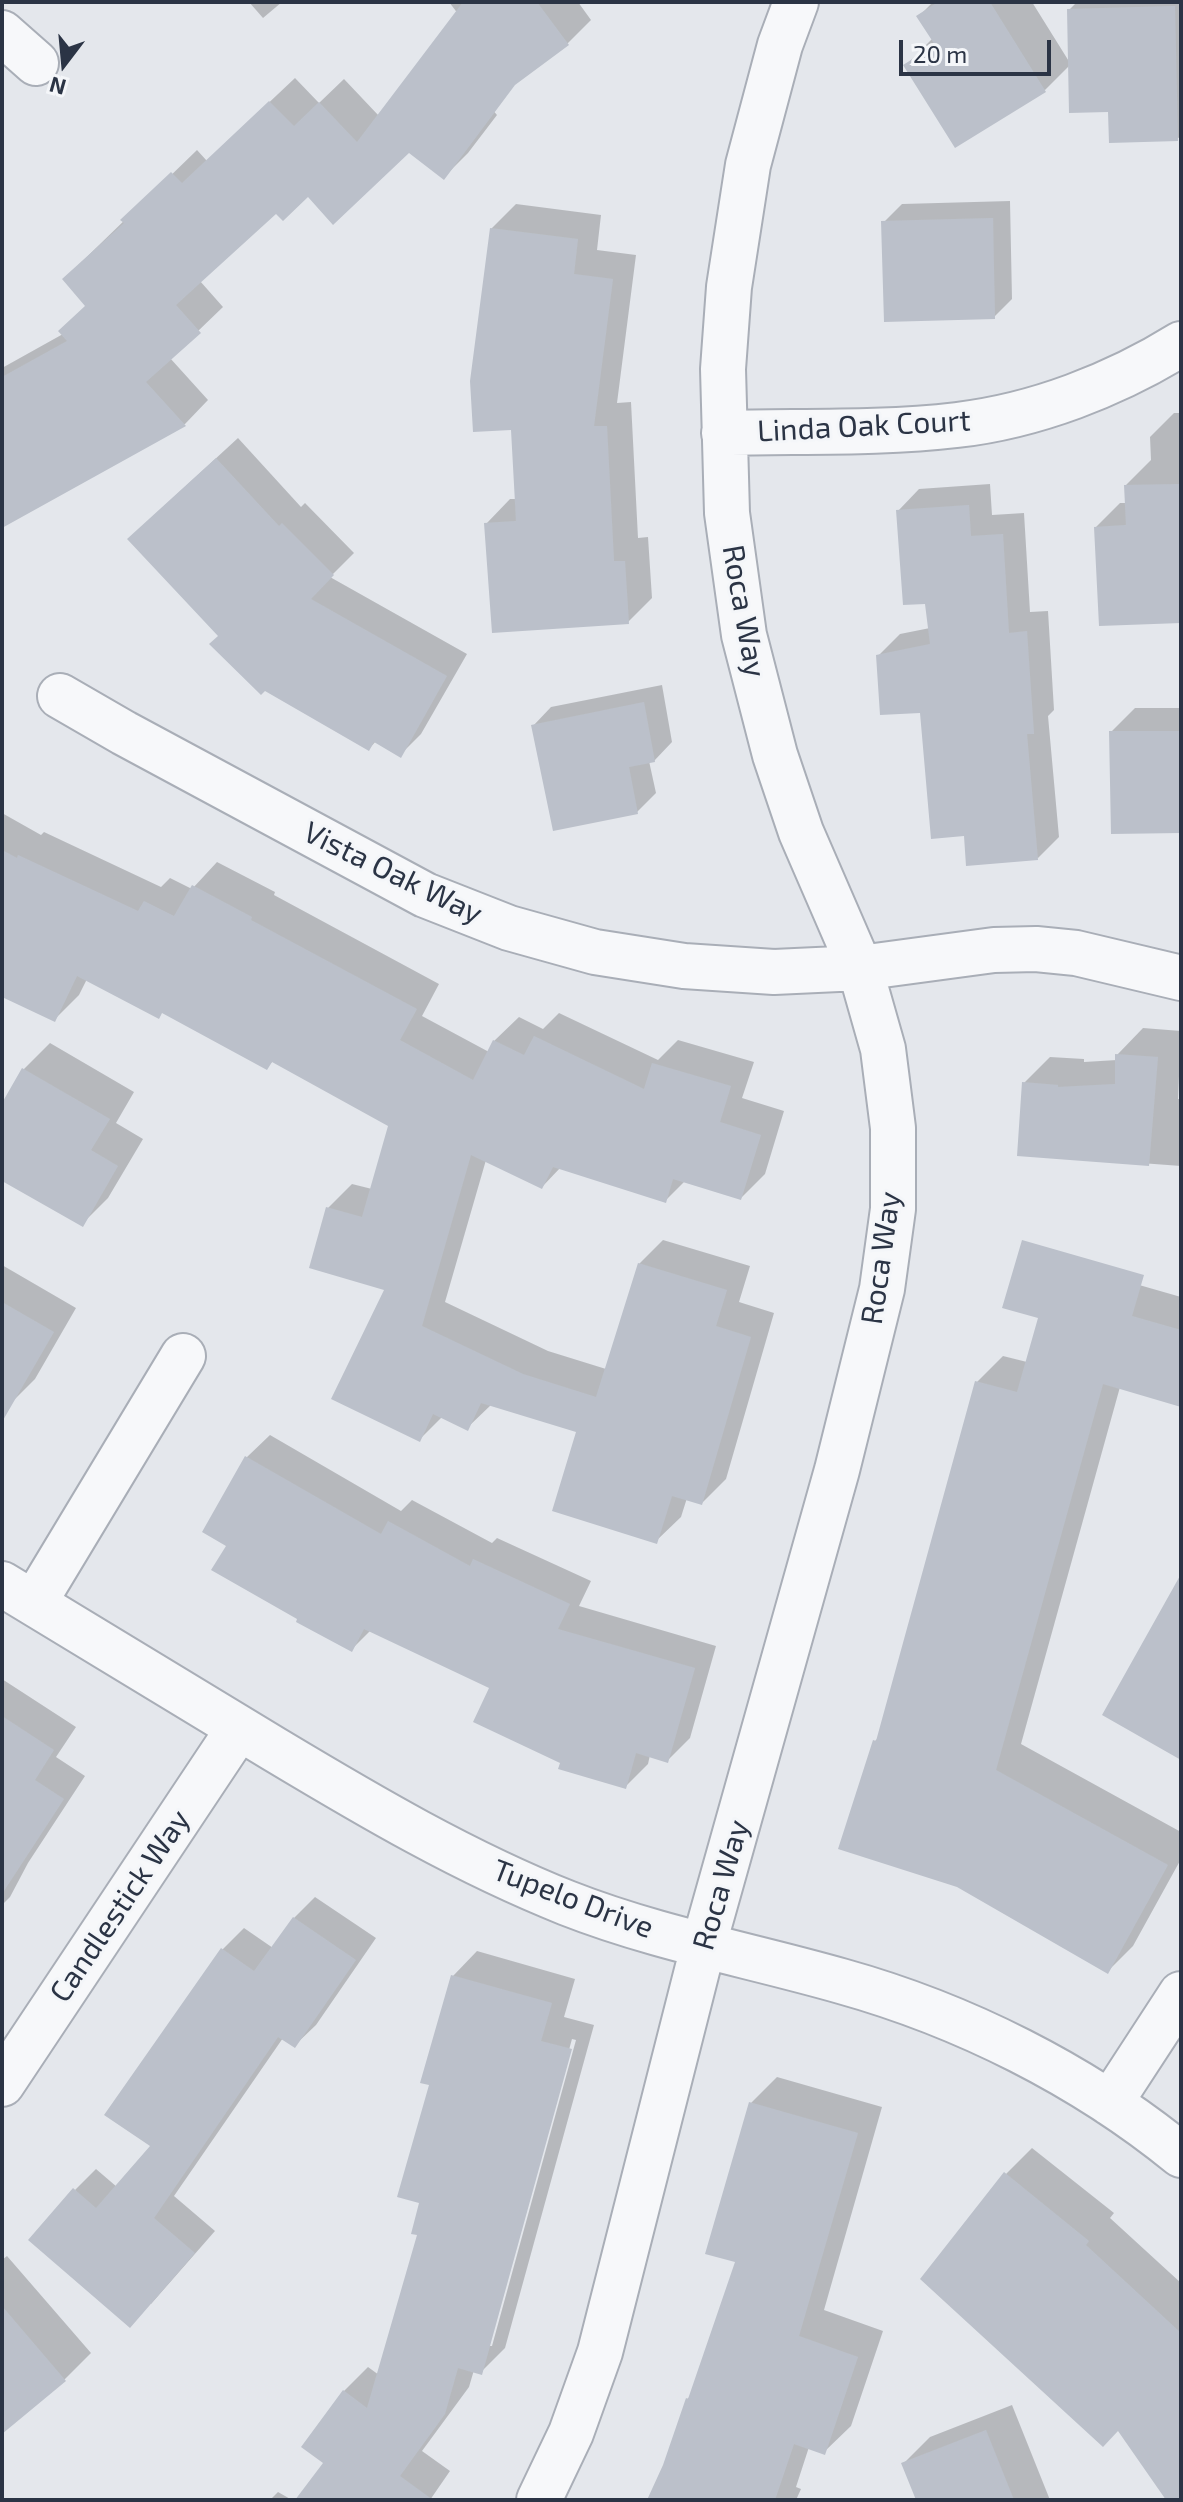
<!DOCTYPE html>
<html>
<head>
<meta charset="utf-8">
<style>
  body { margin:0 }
  #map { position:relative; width:1183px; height:2502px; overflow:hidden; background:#e4e7ec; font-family:"Exo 2",sans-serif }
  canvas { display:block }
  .frame { position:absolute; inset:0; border:4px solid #2b3445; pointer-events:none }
  .north { position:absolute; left:24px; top:24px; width:80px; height:80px; -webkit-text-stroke:6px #f4f6f9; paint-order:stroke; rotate:196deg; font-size:22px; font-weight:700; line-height:32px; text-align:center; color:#2b3445 }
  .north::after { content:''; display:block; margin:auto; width:28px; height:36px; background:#2b3445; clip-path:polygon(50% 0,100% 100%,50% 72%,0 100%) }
  .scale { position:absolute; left:899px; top:40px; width:152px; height:36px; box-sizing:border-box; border:4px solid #2b3445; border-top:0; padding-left:10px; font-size:24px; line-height:28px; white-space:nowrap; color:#2b3445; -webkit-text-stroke:6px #f4f6f9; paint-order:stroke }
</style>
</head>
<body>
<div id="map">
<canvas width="1183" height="2502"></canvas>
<div class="frame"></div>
<div class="north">N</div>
<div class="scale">20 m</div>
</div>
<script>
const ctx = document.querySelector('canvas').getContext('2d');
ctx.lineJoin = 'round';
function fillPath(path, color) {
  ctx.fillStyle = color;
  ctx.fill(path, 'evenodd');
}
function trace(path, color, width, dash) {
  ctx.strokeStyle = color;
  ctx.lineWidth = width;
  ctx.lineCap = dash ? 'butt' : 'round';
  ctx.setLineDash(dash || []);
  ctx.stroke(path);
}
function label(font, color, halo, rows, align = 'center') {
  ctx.font = font + ' "Exo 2",sans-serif';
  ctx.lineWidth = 6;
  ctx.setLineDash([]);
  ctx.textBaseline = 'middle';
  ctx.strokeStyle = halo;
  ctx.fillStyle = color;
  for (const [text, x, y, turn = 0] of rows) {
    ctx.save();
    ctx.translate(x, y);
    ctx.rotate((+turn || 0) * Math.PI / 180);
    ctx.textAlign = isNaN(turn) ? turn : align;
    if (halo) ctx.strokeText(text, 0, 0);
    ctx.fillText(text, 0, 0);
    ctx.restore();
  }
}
const shadow = new Path2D(`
  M249,2h33l-19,16z
  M449,2h129l13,18 -24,24 -55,41z
  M933,2h99l38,61 -1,-53 8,-8h104v134l-4,3 -67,-29 -40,-45 -25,25 -139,-25 27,-27 -14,-22z
  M437,46l60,69 -29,38 -24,24 -35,-26 -133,60 -76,70 23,26 -53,51 38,42 -23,24 -183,101v-157l61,-34 24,-30 -23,-25 133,-129 10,11 88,-83 24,25 25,-24 35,37z
  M1010,201l2,98 -18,18 -110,-95 18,-18z
  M516,204l85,11 -4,35 39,5 -19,148 14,-1 7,136 10,-1 4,61 -24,24 -142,-98 24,-25h7l-4,-71 -22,-199z
  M1174,413h7v208l-85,-94 24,-24h6v-18l25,-25 -1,-23z
  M238,438l63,69 4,-4 49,50 -24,24 137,77 -46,80 -21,21 -24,-14 -7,8 -148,-113 -70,-118z
  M990,484l2,31 32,-2 6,99 18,-1 6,99 -6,6 11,121 -21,21 -72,-24 -45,-124 -43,-54 22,-22 30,-6 -3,-27 -29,-90 21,-22z
  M662,685l10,57 -18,19h-5l7,32 -19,19 -104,-86 18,-19z
  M1135,708h46v123l-70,-99z
  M2,813l39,22 3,-3 117,55 9,-9 22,11 25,-27 58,30 -1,3 165,89 -17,32 67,36 5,-11 25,-24 24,12 16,-16 99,47 20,-20 76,22 -12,36 42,13 -19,63 -24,24 -56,-17 -20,20 -104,-34 -19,20 -56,-27 -41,142 103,49 58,18 33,-105 24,-24 87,26 -11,36 35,11 -48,166 -24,24 -15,-5 -6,19 -25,24 -78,-110 -86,-27 -25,24 -24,-12 -23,23 -33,-150 -59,-81 24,-24 20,5 18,-64 -117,-64 -6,6 -104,-56 -76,-32 -8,16 -24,24 -53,-24z
  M1143,1028l38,3 -3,68h3v67l-162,-12 5,-71 26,-26 34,2v3l33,-2v-5z
  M50,1043l84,49 -18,31 27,16 -35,59 -26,26 -80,-46v-71l22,-38z
  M2,1265l74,43 -41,71 -24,24 -9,-5z
  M1073,1266l108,31v103l-61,-13 -99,357 160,88v27l-48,87 -26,26 -232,-231 5,-5 97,-354 26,-26 24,6z
  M270,1435l131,76 11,-11 80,43 5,-5 94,43 -12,25 137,40 -26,92 -22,22 -18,-5 -2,9 -23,23 -63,-25 -70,-75 -121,-57 -19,19 -52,-30 -71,-74 18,-88z
  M2,1679l74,48 -20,30 29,19 -57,87 -18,34 -8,8z
  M315,1897l61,41 -60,87 -22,21 -11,-8 -109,158 41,35 -64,73 -76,-114 21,-21 21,18 36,-41 -46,-31 116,-166 21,-21 29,20 21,-30z
  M477,1951l98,28 -11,38 30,8 -89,323 -24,24 -7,-2 -5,17 -47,64 28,20 -20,29h-132l28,-38 18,-71 24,-24 11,8 40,-141 13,-150 21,-108zM572,2039l4,1 -84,306h-5z
  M777,2077l105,30 -58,203 59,21 -32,95 -27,26 -15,-5 -13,40 5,2 -5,11h-148l17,-34 22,-67 4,-3 47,-135 13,-158z
  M1032,2148l82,65 -4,5 71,65v217h-13l-162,-326z
  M7,2256l84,97 -27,27 -62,52v-172z
  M1012,2405l38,95h-132l-14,-37 26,-26z
  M278,2492l14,8h-22z`);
const building = new Path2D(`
  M463,2h74l32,43 -54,40 -71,95 -35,-27 -76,72 -25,-28 -25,24 -7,-7 -100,91 25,28 -55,49 40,44 -184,102v-151l65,-36 -9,-10 27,-25 -23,-27 62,-56 -4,-3 51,-48 11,11 87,-82 25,25 25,-24 38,40z
  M938,2h52l56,90 -91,56 -52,-83 32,-20 -19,-29z
  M1175,6l3,135 -69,2 -1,-31 -39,1 -2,-104z
  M993,218l2,101 -111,3 -3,-101z
  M490,228l88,11 -4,35 39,5 -19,147h13l7,135h11l4,63 -137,9 -8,-110 32,-2 -5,-91 -38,2 -3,-51z
  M216,458l63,68 3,-3 52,52 -23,24 136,77 -46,82 -27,-16 -5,9 -104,-60 -4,4 -52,-51 9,-8 -91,-97z
  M1181,484v139l-82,3 -5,-99 32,-2 -2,-40z
  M969,505l2,31 32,-2 6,99 18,-2 7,103h-7l11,126 -72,6 -2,-30 -33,3 -11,-126 -40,2 -4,-60 54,-11 -5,-40 -22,1 -7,-95z
  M644,702l11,60 -26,5 9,47 -85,17 -22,-106z
  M1109,731h72v102l-70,1z
  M2,850l15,8 1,-3 120,56 6,-10 30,15 18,-31 60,32 -1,3 166,89 -17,31 73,40 20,-40 31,15 10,-19 110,53 8,-26 79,23 -11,36 41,13 -20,65 -68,-21 -7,24 -113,-36 -11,22 -71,-34 -49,171 101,48 73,23 42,-134 89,27 -11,36 35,11 -49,168 -30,-9 -15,48 -105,-33 24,-79 -95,-29 -13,28 -35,-17 -13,28 -89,-43 53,-109 -75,-22 17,-61 36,10 26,-91 -116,-64 -5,8 -105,-57 -3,6 -82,-43 -22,46 -53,-25z
  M1115,1054l43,3 -9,109 -132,-10 5,-74 36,3v2l57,-3z
  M22,1068l88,51 -19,31 27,16 -35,61 -81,-46v-78z
  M1022,1240l122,35 -12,41 49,14v77l-78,-23 -107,386 172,95 -60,109 -151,-87 -119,-38 35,-109 3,1 99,-360 42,11 21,-74 -36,-10z
  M2,1302l52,30 -52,90z
  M245,1456l136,78 7,-13 82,45 3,-7 97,45 -12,25 137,39 -27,95 -32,-10 -10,36 -68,-20 2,-6 -87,-41 16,-34 -125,-59 -12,23 -56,-30 1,-3 -86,-49 15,-24 -24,-14z
  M1181,1574v186l-79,-45z
  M2,1716l52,34 -19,30 29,19 -62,95z
  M293,1917l63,43 -61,88 -17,-11 -124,181 41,35 -65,75 -102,-88 45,-52 23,20 54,-62 -46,-31 117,-167 33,23z
  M451,1975l101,28 -11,38 31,8 -90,326 -24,-7 -13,46 -45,62 33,24h-138l28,-37 -22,-16 42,-57 24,18 50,-173 -6,-1 8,-31 -22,-6 32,-112 -9,-2z
  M749,2102l109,31 -59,203 59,21 -33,98 -31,-11 -19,56h-128l16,-35 23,-67 2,1 47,-137 -30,-8z
  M1004,2172l85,69 -3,4 95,88v167h-15l-48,-69 -15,16 -183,-168z
  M2,2306l64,75 -64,53z
  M986,2430l28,70h-98l-15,-37z`);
const minor = new Path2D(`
  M2,33l34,30
  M724,433c77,-2 156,1 233,-8 78,-9 158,-40 224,-81
  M60,696l64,37 301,162 84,33 86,24 89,14 90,6 86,-4 134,-18 42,-1 40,4 105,25
  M2,1584c91,55 181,110 272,165 95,57 190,113 293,154 89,35 183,52 274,78 122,34 242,94 340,174
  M34,1603l149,-247
  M2,2084l237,-356
  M1110,2103l71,-109
  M539,2500l32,-67 29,-81 103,-405 134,-477 45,-181 11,-80v-81l-10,-79 -23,-81 -59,-136 -26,-77 -31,-120 -17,-122 -4,-144 6,-82 19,-122 32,-120 16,-43`);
const streetNames = [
  ["Linda Oak Court",864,426,-3],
  ["Roca Way",744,611,80],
  ["Vista Oak Way",393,873,26],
  ["Roca Way",881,1258,-82],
  ["Roca Way",721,1885,-74],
  ["Tupelo Drive",573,1899,21],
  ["Candlestick Way",120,1906,-56]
];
fillPath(shadow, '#0003');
fillPath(building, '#bbc0ca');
trace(minor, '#a9aeb7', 48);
trace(minor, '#f7f8fa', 44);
label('30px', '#2b3445', '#f4f6f9', streetNames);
</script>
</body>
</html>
